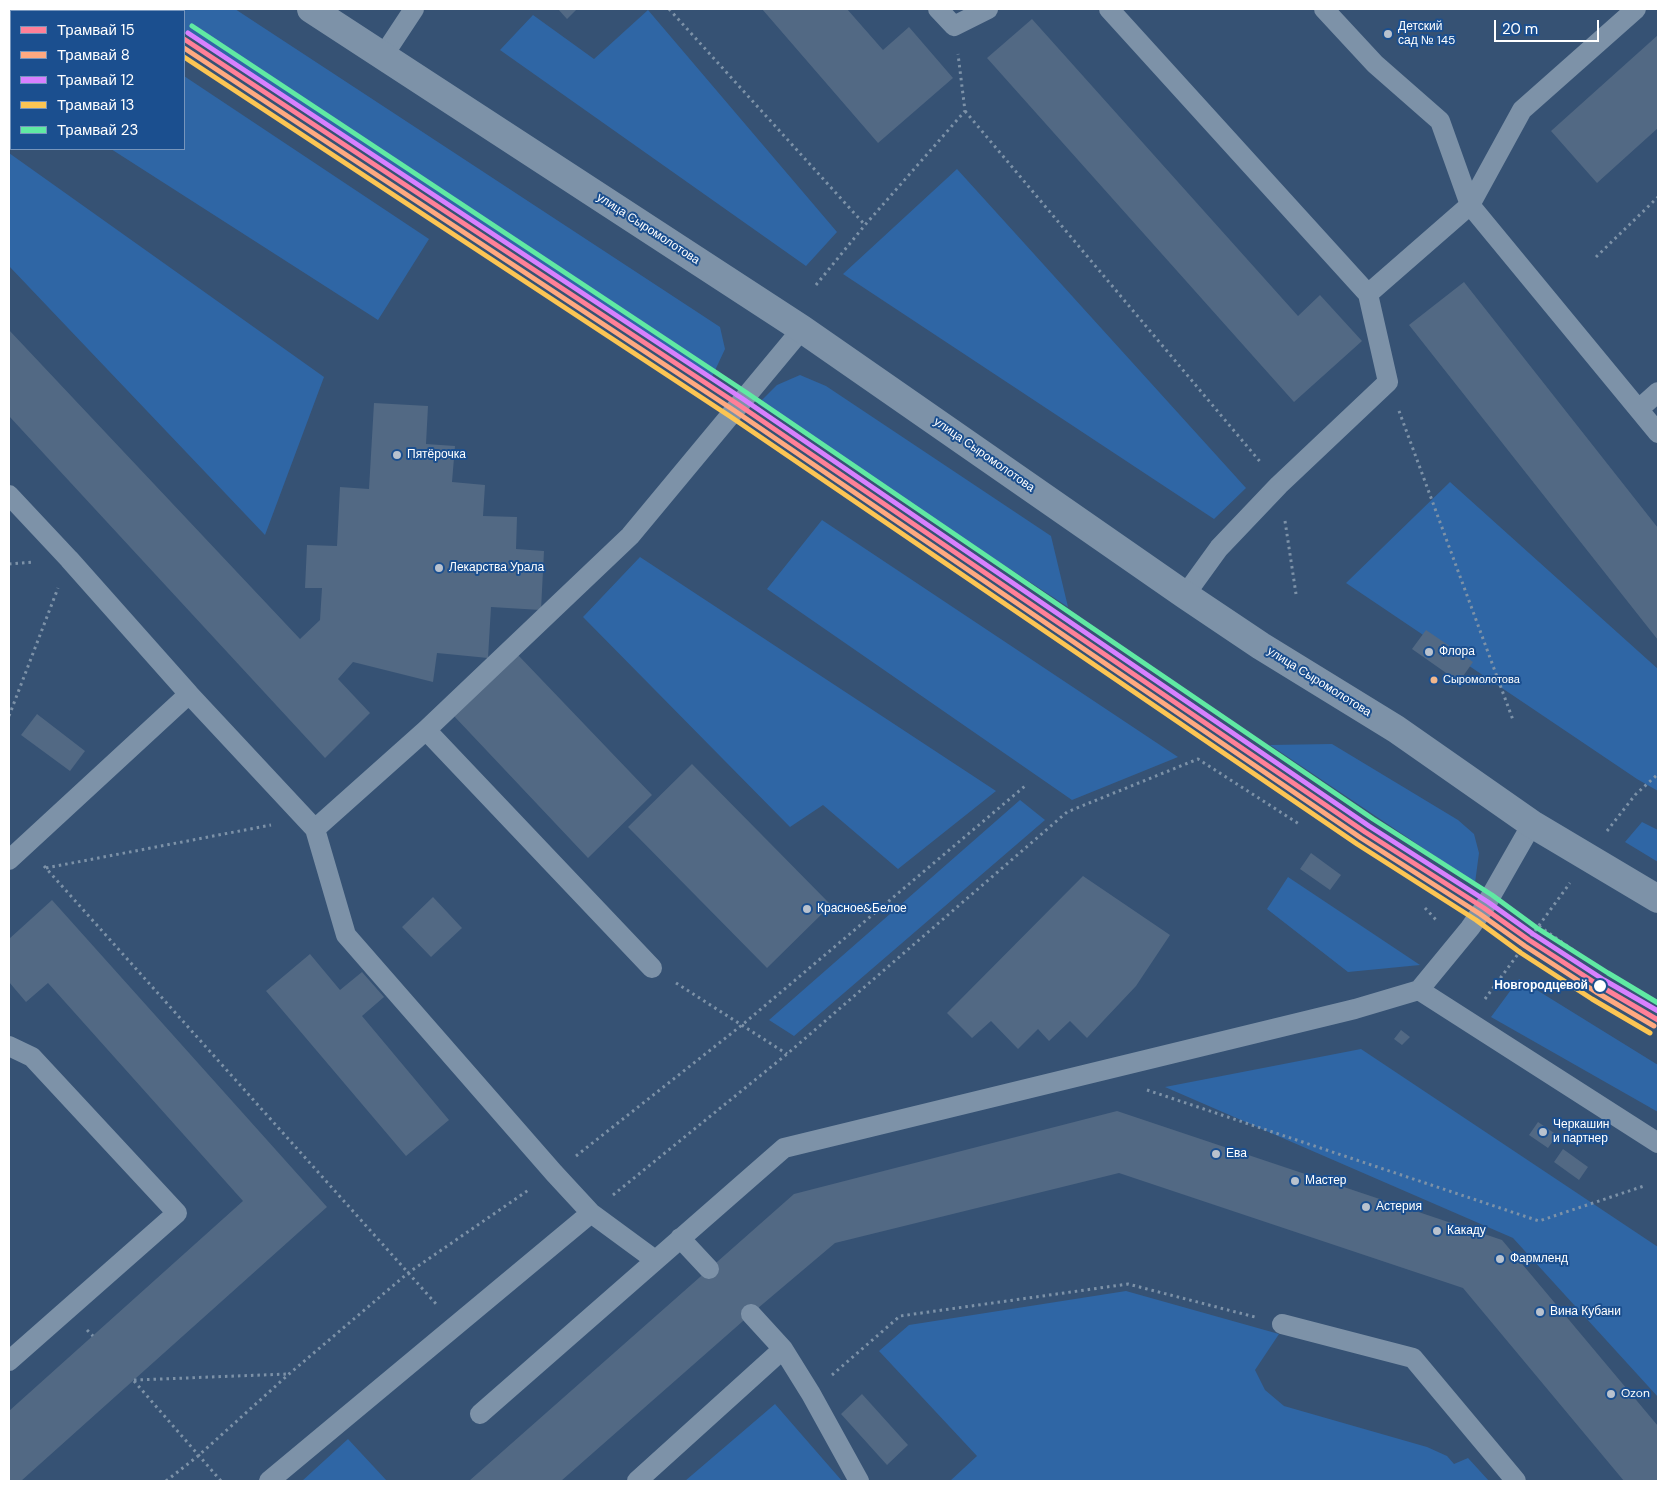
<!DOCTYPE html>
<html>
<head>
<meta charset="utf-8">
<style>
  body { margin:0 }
  #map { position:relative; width:1667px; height:1490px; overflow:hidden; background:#365274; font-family:"DM Sans",sans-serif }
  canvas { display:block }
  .frame { position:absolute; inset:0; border:10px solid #fff; pointer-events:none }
  .legend { position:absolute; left:10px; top:10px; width:175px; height:140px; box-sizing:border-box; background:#1b4f8f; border:1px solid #7695bc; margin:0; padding:6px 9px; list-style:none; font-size:15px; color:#fff }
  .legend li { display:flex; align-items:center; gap:10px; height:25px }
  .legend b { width:25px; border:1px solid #7695bc }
  .scale { position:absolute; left:1494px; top:20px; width:105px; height:22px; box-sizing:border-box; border:2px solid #fff; border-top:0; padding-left:6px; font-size:15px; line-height:18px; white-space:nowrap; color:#fff; -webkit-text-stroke:4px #1b4f8f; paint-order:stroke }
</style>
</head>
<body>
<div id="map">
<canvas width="1667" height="1490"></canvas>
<div class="frame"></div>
<ul class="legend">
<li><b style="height:6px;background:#ff8098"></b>Трамвай 15</li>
<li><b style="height:6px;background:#ffa980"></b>Трамвай 8</li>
<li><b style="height:6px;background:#d880ff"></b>Трамвай 12</li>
<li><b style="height:6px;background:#fcc553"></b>Трамвай 13</li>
<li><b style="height:6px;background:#60e9a3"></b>Трамвай 23</li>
</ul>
<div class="scale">20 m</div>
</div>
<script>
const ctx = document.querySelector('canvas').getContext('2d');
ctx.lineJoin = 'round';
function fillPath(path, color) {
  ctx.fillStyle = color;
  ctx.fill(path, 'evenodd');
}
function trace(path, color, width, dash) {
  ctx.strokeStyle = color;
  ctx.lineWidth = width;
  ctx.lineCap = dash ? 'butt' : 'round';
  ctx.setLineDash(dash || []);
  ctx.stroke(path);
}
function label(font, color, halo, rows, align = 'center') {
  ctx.font = font + ' "DM Sans",sans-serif';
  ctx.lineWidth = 4;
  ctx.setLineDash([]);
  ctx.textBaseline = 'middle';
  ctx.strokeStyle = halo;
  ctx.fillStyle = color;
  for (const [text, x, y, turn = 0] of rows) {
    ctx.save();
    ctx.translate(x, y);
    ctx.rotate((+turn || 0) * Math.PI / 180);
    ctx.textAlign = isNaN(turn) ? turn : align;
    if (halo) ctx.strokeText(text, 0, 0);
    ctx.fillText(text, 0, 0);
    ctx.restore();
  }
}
const green = new Path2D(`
  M9,9h74l3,2h-75v74l-2,-2z
  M148,9h87l485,318 5,22 -14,30 -527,-346v-22h-33z
  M648,10l189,222 -31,34 -306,-216 33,-35 61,44z
  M184,76l245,163 -51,81 -267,-171h73z
  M9,153l315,224 -59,158 -256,-269z
  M957,169l289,319 -32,31 -371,-245z
  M800,375l26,11 225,150 17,71 -310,-203 19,-19z
  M1450,482l208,187v122l-21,-12 -291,-196z
  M822,520l356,237 -106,43 -305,-211z
  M640,557l356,234 -98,78 -75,-64 -33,22 -207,-210z
  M1332,744l126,76 16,14 5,19 -4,30 -205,-138z
  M1020,800l25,20 -251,216 -25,-16z
  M1642,822l16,8v32l-33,-20z
  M1288,877l132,88 -72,7 -81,-63z
  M1519,979l139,86v47l-167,-95z
  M1361,1049l297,198v150l-145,-159 -348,-151z
  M1126,1291l153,43 -24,36 10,20 19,16 143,41 20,9 7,8 14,-6 21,23h-539l27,-25 -98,-105 30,-26z
  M775,1404l67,77h-157z
  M348,1439l39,42h-85z`);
const building = new Path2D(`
  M558,9h19l-10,10z
  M762,9h85l36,41 26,-23 44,51 -75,65z
  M1032,19l266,297 22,-21 42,46 -68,61 -307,-344z
  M1658,35v93l-61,55 -46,-52z
  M1464,282l194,246v112l-249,-315z
  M9,330l291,309 20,-19 2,-32h-17l2,-43 30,1 3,-59 29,2 5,-86 54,3 -2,38 29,2 -3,36 33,3 -2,31 34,1 -1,32 28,2 -3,59 -50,-3 -3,51 -51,-5 -4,29 -80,-20 -15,17 32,34 -45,45 -316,-342z
  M1426,630l47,32 -14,20 -47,-33z
  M518,655l134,140 -64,63 -134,-142z
  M37,714l48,37 -15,20 -49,-36z
  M692,764l139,141 -64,63 -139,-141z
  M1311,853l30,22 -11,15 -30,-21z
  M1083,876l87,59 -34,51 -49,52 -17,-17 -21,20 -11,-12 -20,20 -27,-28 -19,17 -25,-25z
  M433,897l29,31 -31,29 -29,-30z
  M52,900l275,307 -306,274h-12v-70l234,-210 -195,-218 -22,19 -17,-20v-43z
  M310,954l30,36 22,-18 22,25 -22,19 87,104 -43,36 -140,-165z
  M1401,1030l9,7 -8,8 -8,-6z
  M1117,1111l385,129 156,186v55h-34l-161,-193 -344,-115 -284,70 -84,71 -190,167h-92l325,-287z
  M1538,1122l19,13 -9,13 -19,-13z
  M1563,1149l25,18 -9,13 -25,-18z
  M862,1394l46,51 -21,20 -46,-51z`);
const path = new Path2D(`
  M669,9l196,216
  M965,111l297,353
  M1596,257l62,-60
  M816,285l49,-60 100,-114 -7,-57
  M1399,411l114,309
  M1285,521l11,73
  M9,564l24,-2
  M9,716l49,-128
  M1607,831l28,-36 23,-21
  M44,866l393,439
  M46,868l225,-43
  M1425,908l13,14
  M1539,926l34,24
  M676,983l111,71
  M1485,999l85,-116
  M1147,1090l392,131 105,-35
  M576,1156l166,-131 283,-239
  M613,1195l174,-141 280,-242 131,-53 101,65
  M87,1330l6,6
  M832,1375l68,-59 228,-32 127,33
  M134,1380l154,-6
  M134,1381l87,100
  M166,1481l32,-25 91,-82 119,-101 122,-84`);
const service = new Path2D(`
  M938,9l16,17 34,-17
  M1109,9l259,285 102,-89 188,228
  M1324,9l51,55 65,57 30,84 52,-95 114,-101
  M383,56l31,-47
  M1639,409l19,-17
  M9,495l60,64 120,135
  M1185,595l34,-47 60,-63 109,-103 -20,-88
  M426,730l226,238
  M1532,824l-48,84 -14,20 -51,62 239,153
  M315,829l111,-99 204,-194 172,-207
  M9,860l180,-166 126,135 31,106 208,238 37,40 64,47
  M9,1046l23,11 145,156 -168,148
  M680,1238l29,31
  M751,1314l32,35 28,45 48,87
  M1282,1324l131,34 103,123
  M480,1414l304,-266 571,-139 64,-19
  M269,1481l322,-268
  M637,1481l146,-132`);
const tertiary = new Path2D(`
  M311,9l491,320 383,266 76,51 135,83 136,95 126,75`);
const tram1 = new Path2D(`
  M184,39l555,366 626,427 119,76 45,32 71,46 58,34`);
const tram2 = new Path2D(`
  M184,48l551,363 626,427 119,76 45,32 71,46 58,34`);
const tram3 = new Path2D(`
  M188,33l555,366 626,427 119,76 45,32 71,46 54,31`);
const tram4 = new Path2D(`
  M184,57l547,360 626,427 119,76 45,33 71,46 58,34`);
const tram5 = new Path2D(`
  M192,26l555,367 626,426 119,76 45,33 71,45 50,30`);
const markers = [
  [1388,34,5,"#b9c2ce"],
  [397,455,5,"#b9c2ce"],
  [439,568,5,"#b9c2ce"],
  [1429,652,5,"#b9c2ce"],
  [1434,680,4.5,"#f1b78d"],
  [807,909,5,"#b9c2ce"],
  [1600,986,7,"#fff"],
  [1543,1132,5,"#b9c2ce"],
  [1216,1154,5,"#b9c2ce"],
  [1295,1181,5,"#b9c2ce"],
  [1366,1207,5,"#b9c2ce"],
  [1437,1231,5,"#b9c2ce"],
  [1500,1259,5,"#b9c2ce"],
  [1540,1312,5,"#b9c2ce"],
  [1611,1394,5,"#b9c2ce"]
];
const busNames = [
  ["Сыромолотова",1443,680]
];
const poiNames = [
  ["Детский",1398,27],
  ["сад № 145",1398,41],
  ["Пятёрочка",407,455],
  ["Лекарства Урала",449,568],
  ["Флора",1439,652],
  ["Красное&Белое",817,909],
  ["Черкашин",1553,1125],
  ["и партнер",1553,1139],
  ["Ева",1226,1154],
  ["Мастер",1305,1181],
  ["Астерия",1376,1207],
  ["Какаду",1447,1231],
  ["Фармленд",1510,1259],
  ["Вина Кубани",1550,1312],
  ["Ozon",1621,1394]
];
const streetNames = [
  ["улица Сыромолотова",648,229,33],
  ["улица Сыромолотова",984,455,35],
  ["улица Сыромолотова",1319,682,32]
];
const stopNames = [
  ["Новгородцевой",1588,986]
];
fillPath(green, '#2f66a5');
fillPath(building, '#526984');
trace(path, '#7d92a8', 3, [2.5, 4]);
trace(service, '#7d92a8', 20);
trace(tertiary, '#7d92a8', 28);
trace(tram1, '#ff8098', 5);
trace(tram2, '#ffa980', 5);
trace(tram3, '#d880ff', 5);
trace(tram4, '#fcc553', 5);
trace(tram5, '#60e9a3', 5);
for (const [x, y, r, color] of markers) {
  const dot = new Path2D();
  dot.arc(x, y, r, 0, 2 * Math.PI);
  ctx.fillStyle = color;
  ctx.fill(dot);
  trace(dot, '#1b4f8f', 2);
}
label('11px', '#fff', '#1b4f8f', busNames, 'left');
label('12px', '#fff', '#1b4f8f', poiNames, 'left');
label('12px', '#fff', '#1b4f8f', streetNames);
label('bold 12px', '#fff', '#1b4f8f', stopNames, 'right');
</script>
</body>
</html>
